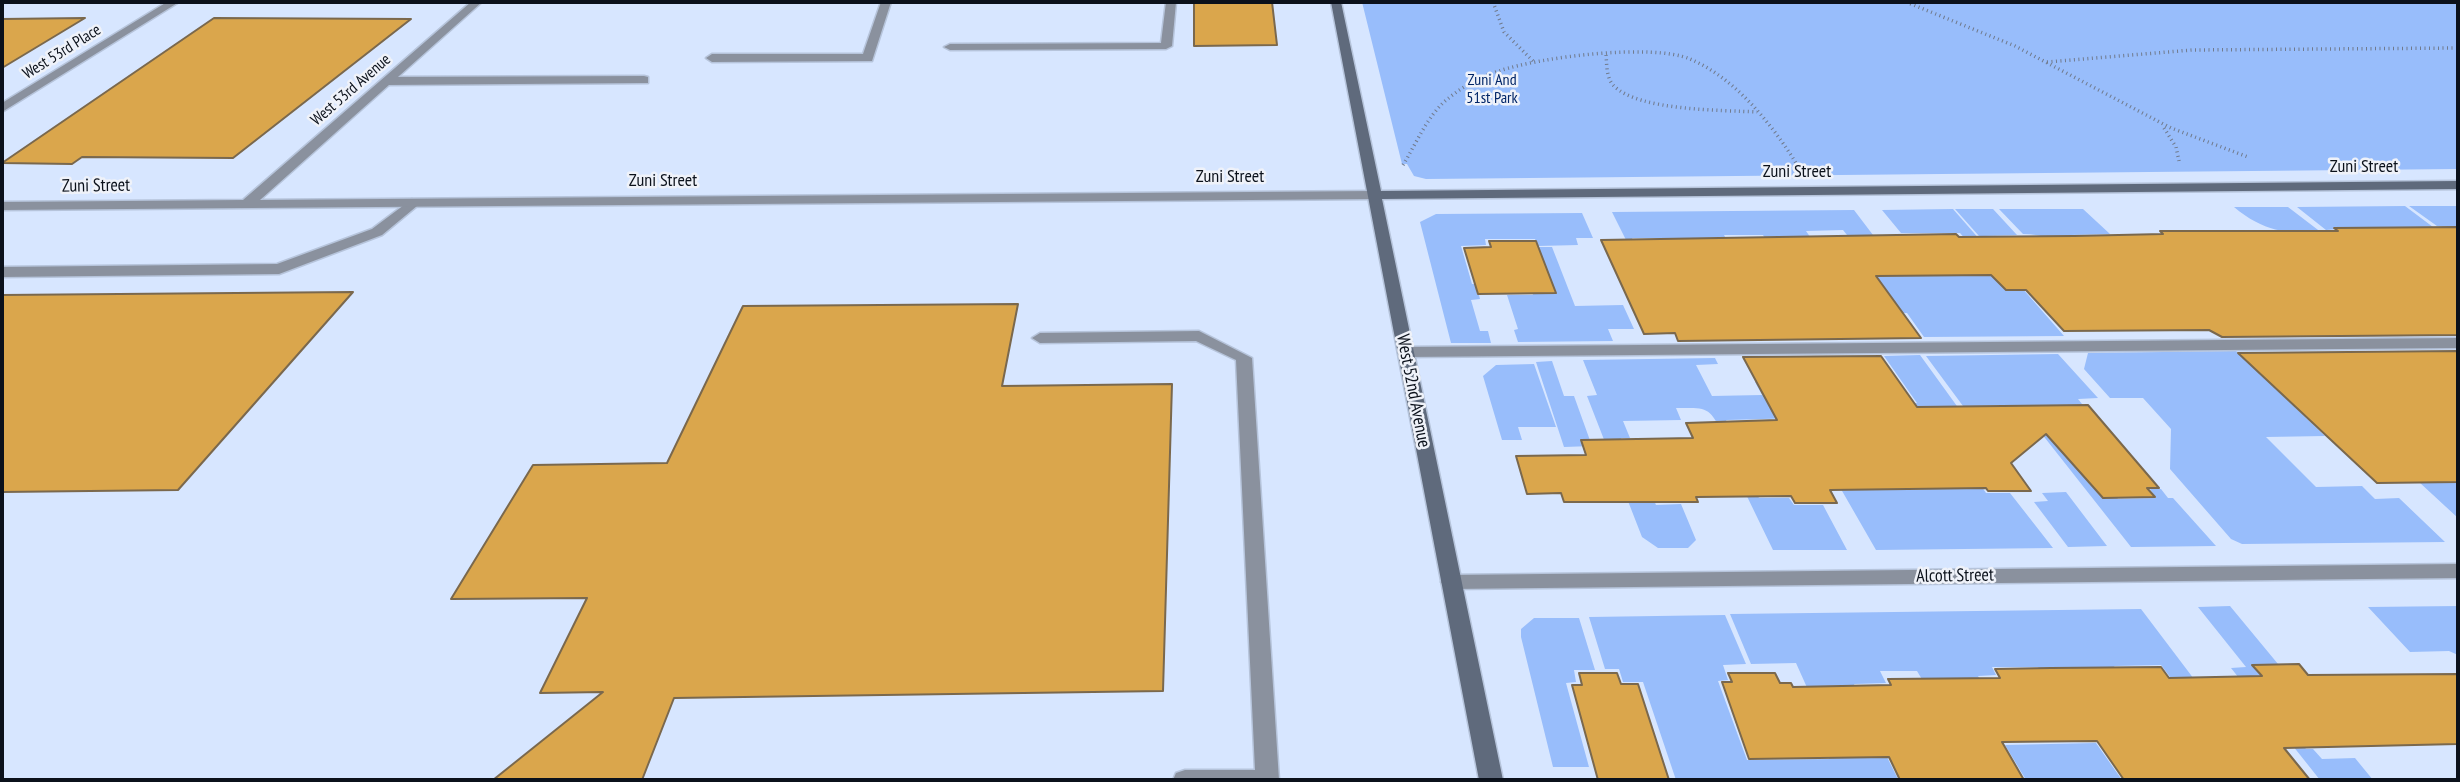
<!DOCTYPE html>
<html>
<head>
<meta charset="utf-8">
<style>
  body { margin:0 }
  #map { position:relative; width:2460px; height:782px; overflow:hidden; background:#d7e6ff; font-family:"PT Sans Narrow",sans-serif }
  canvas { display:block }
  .frame { position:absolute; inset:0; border:4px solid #0b111b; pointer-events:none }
</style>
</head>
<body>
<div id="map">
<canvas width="2460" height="782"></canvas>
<div class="frame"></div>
</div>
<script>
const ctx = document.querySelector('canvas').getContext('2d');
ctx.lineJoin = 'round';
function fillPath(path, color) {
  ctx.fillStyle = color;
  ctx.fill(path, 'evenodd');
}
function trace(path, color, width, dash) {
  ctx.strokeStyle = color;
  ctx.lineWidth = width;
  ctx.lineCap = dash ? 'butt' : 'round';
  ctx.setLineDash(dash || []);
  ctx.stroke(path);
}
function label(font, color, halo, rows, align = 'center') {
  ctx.font = font + ' "PT Sans Narrow",sans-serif';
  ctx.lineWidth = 5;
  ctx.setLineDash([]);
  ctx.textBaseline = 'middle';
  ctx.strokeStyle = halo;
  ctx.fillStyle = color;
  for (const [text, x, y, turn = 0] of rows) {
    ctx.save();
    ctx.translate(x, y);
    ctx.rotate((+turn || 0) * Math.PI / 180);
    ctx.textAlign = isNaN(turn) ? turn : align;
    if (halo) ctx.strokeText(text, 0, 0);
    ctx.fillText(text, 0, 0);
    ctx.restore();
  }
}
const green = new Path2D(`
  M1362,2h1096v167l-1032,10 -12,-3 -7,-12h-5z
  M2405,206l28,21 -22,4 47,32v28h-19l-79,-64 -34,3 -29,-23z
  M2409,206h49v22l-21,-2z
  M2234,207h54l34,26c-37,0 -58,-1 -88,-26z
  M1953,209l111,127 -140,1 -17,-24h-46l-90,-65 -8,-13h-39l20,35 -48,-32h-64l14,30h-6l-28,-56 242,-2 19,25h-26l-4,-5 -37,1 11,16 171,18 -28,-32h-59l-19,-23z
  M1955,209h38l24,26 -32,1 37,41 69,38 -41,1z
  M1999,209h84l27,25 -39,1 42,43c-29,-20 -54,-44 -90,-44z
  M1582,213l11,25h-17l2,7 -40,1 -3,-7h-50l1,6 -25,1 11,38h4l4,15 -9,1 9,31h8l3,12h-40l-31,-121 16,-8z
  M1537,247h15l23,59 48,-1 11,24h-26l5,12 -95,1 -4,-12 4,-1 -11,-34h26l-6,-19z
  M2236,351l89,85 -59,1 50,50 46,-1 13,13 24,-1 46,44 -203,2 -11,-5 -61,-70 1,-40 -28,-31h-33l-26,-29 4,-16z
  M2058,354l40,44 -20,1 8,10 26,82 6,8 38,-1 -6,-9h11l7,9h5l43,48 -85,1 -112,-142 -40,1 1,23 -54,-73z
  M1920,355l55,76 -21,15 32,47h24l43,55 -177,2 -69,-120 5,-1 -43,-72 61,-1 30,47 -2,87 74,-1 -37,-85 22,-1 -33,-47z
  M1715,358l3,6 -22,1 16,31 50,-1 -7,-13 23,-1 21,37 -73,2 7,14h-10c-14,-28 -16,-26 -47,-26l5,12 -58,1 7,17h-9l24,60h8l3,7 25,-1 15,36 -8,8h-30l-16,-11 -55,-141 10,-1 -14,-35z
  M1552,361l12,35h10l18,50 -28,1 -28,-85z
  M1534,364l22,63h-38l4,13h-20l-19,-64 13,-11z
  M1728,435l31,63h30l5,7h29l24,45h-74l-47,-97z
  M2419,482l39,1v35z
  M2066,492l41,54 -39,1 -34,-45 14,-1 -6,-8z
  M2230,606l48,58h-26l9,12 -12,1 57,72h7l9,10 33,-1 18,22h-53l-89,-112 15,-1 -48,-60z
  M2458,606v49l-9,-4 -39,1 -42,-45z
  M2141,609l87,115 -4,7 -41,-54h-13l-9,-12 -47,1 8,13 -79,-4 -5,-8h-46l4,8 -18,1 38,65 -93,-60 -6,-10h-37l6,12 -32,1 19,39 -46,9 -31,-69 -45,1 -21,-50z
  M1725,615l21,49 -23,1 5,15 -10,1 29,79 82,-1 -7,-17 53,-9 23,46 -222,1 -33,-98h-20l-4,-13h-14l-16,-52z
  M1534,618h45l16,52h-21l2,12 -10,1 23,84h-36l-32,-130v-8z
  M2096,743l26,37h-96l-21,-35z`);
const building = new Path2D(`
  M1194,2h78l5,43 -83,1z
  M85,18l-83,50v-49z
  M214,18l197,1 -178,139 -151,-1 -10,7 -70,-1z
  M2458,227v108l-236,2 -13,-7 -145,1 -38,-41h-20l-15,-15 -115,1 45,62 -243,3 -3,-8 -31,1 -43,-94 355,-6 3,3 115,-1 89,-2 -3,-3h178l-4,-3z
  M1489,241h47l20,52 -78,1 -14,-46 27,-1z
  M353,292l-175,198 -176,2v-197z
  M1018,304l-16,82 170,-2 -9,307 -489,7 -32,82h-149l110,-88 -63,1 47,-95 -136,1 82,-134 134,-2 76,-157z
  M2458,351v131l-81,1 -139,-130z
  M1881,356l36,51 171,-2 71,83h-12l8,9 -52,1 -57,-64 -35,29 20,28h-43l-2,-3 -156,2 7,13h-42l-4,-7 -95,1 2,5h-134l-3,-9 -34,1 -11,-38 70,-1 -5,-15 112,-2 -7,-15 91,-3 -34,-63z
  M2299,664l9,11 150,-1v70l-174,4 26,32h-186l-27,-39 -95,1 22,38h-124l-11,-23 -140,2 -27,-77h10l-4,-9h47l5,10h11l2,4 98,-2 -3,-6 112,-1 -5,-9 56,-1 110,-1 8,11 93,-2 -10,-11z
  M1579,673h38l4,11h17l31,96h-71l-26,-95h10z`);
const path = new Path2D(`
  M1493,2l11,30 30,30
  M1906,2l109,44 156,82 77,29
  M1606,55c1,10 0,23 8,31 25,25 108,24 143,26
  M2047,62l145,-12 266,-2
  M2164,128l12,19 3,14
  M1403,165c13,-21 23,-46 41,-63 16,-14 35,-25 55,-31 41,-14 153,-28 191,-12 45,19 81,64 106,104`);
const lane = new Path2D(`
  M881,2h10l-19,59 -160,1 -6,-4 6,-4h151z
  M1166,2h10l-4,44 -6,3 -216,1 -6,-3 6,-3 211,-1z
  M644,76l4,1v6l-261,2 -6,-4 6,-4z
  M412,199l7,4 -2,3 -35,29 -103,39 -277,3v-10l275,-3 95,-35z
  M1199,331l53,27 27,422h-106l3,-7 9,-3h70l-19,-410 -40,-19 -156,2 -8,-5 8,-5z
  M2458,338v10l-1052,9 -8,-5 8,-5z`);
const street = new Path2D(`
  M167,2h12l-177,110v-9z
  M471,2h11l-222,198 1114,-9 7,4 -7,4 -1372,11v-8l241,-2z
  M2458,564v14l-1007,11 -7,-2 -3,-5 3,-5 7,-2z`);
const secondary = new Path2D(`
  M1331,2h10l40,189 1077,-10v8l-1076,10 121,581h-24z`);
const farStreetnames = [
  ["West 53rd Place",62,52,-32],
  ["West 53rd Avenue",351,90,-41]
];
const farParknames = [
  ["Zuni And",1492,80],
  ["51st Park",1492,98]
];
const streetNames = [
  ["Zuni Street",2364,167],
  ["Zuni Street",1797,172],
  ["Zuni Street",1230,177],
  ["Zuni Street",663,181],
  ["Zuni Street",96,186,-1],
  ["West 52nd Avenue",1413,391,79],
  ["Alcott Street",1955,576,-1]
];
fillPath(green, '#98bdfb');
fillPath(building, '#daa64c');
trace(building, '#7a684d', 2);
trace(lane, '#b6c4db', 3);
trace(street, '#b6c4db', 3);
trace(secondary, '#b6c4db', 3);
trace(path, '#707a8c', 3.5, [1, 3.5]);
fillPath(lane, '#8a919e');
fillPath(street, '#8a919e');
fillPath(secondary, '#5f6a7c');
label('16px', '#0b111b', '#eff2f9', farStreetnames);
label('16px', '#012567', '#eff2f9', farParknames);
label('18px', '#0b111b', '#eff2f9', streetNames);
</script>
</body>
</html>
